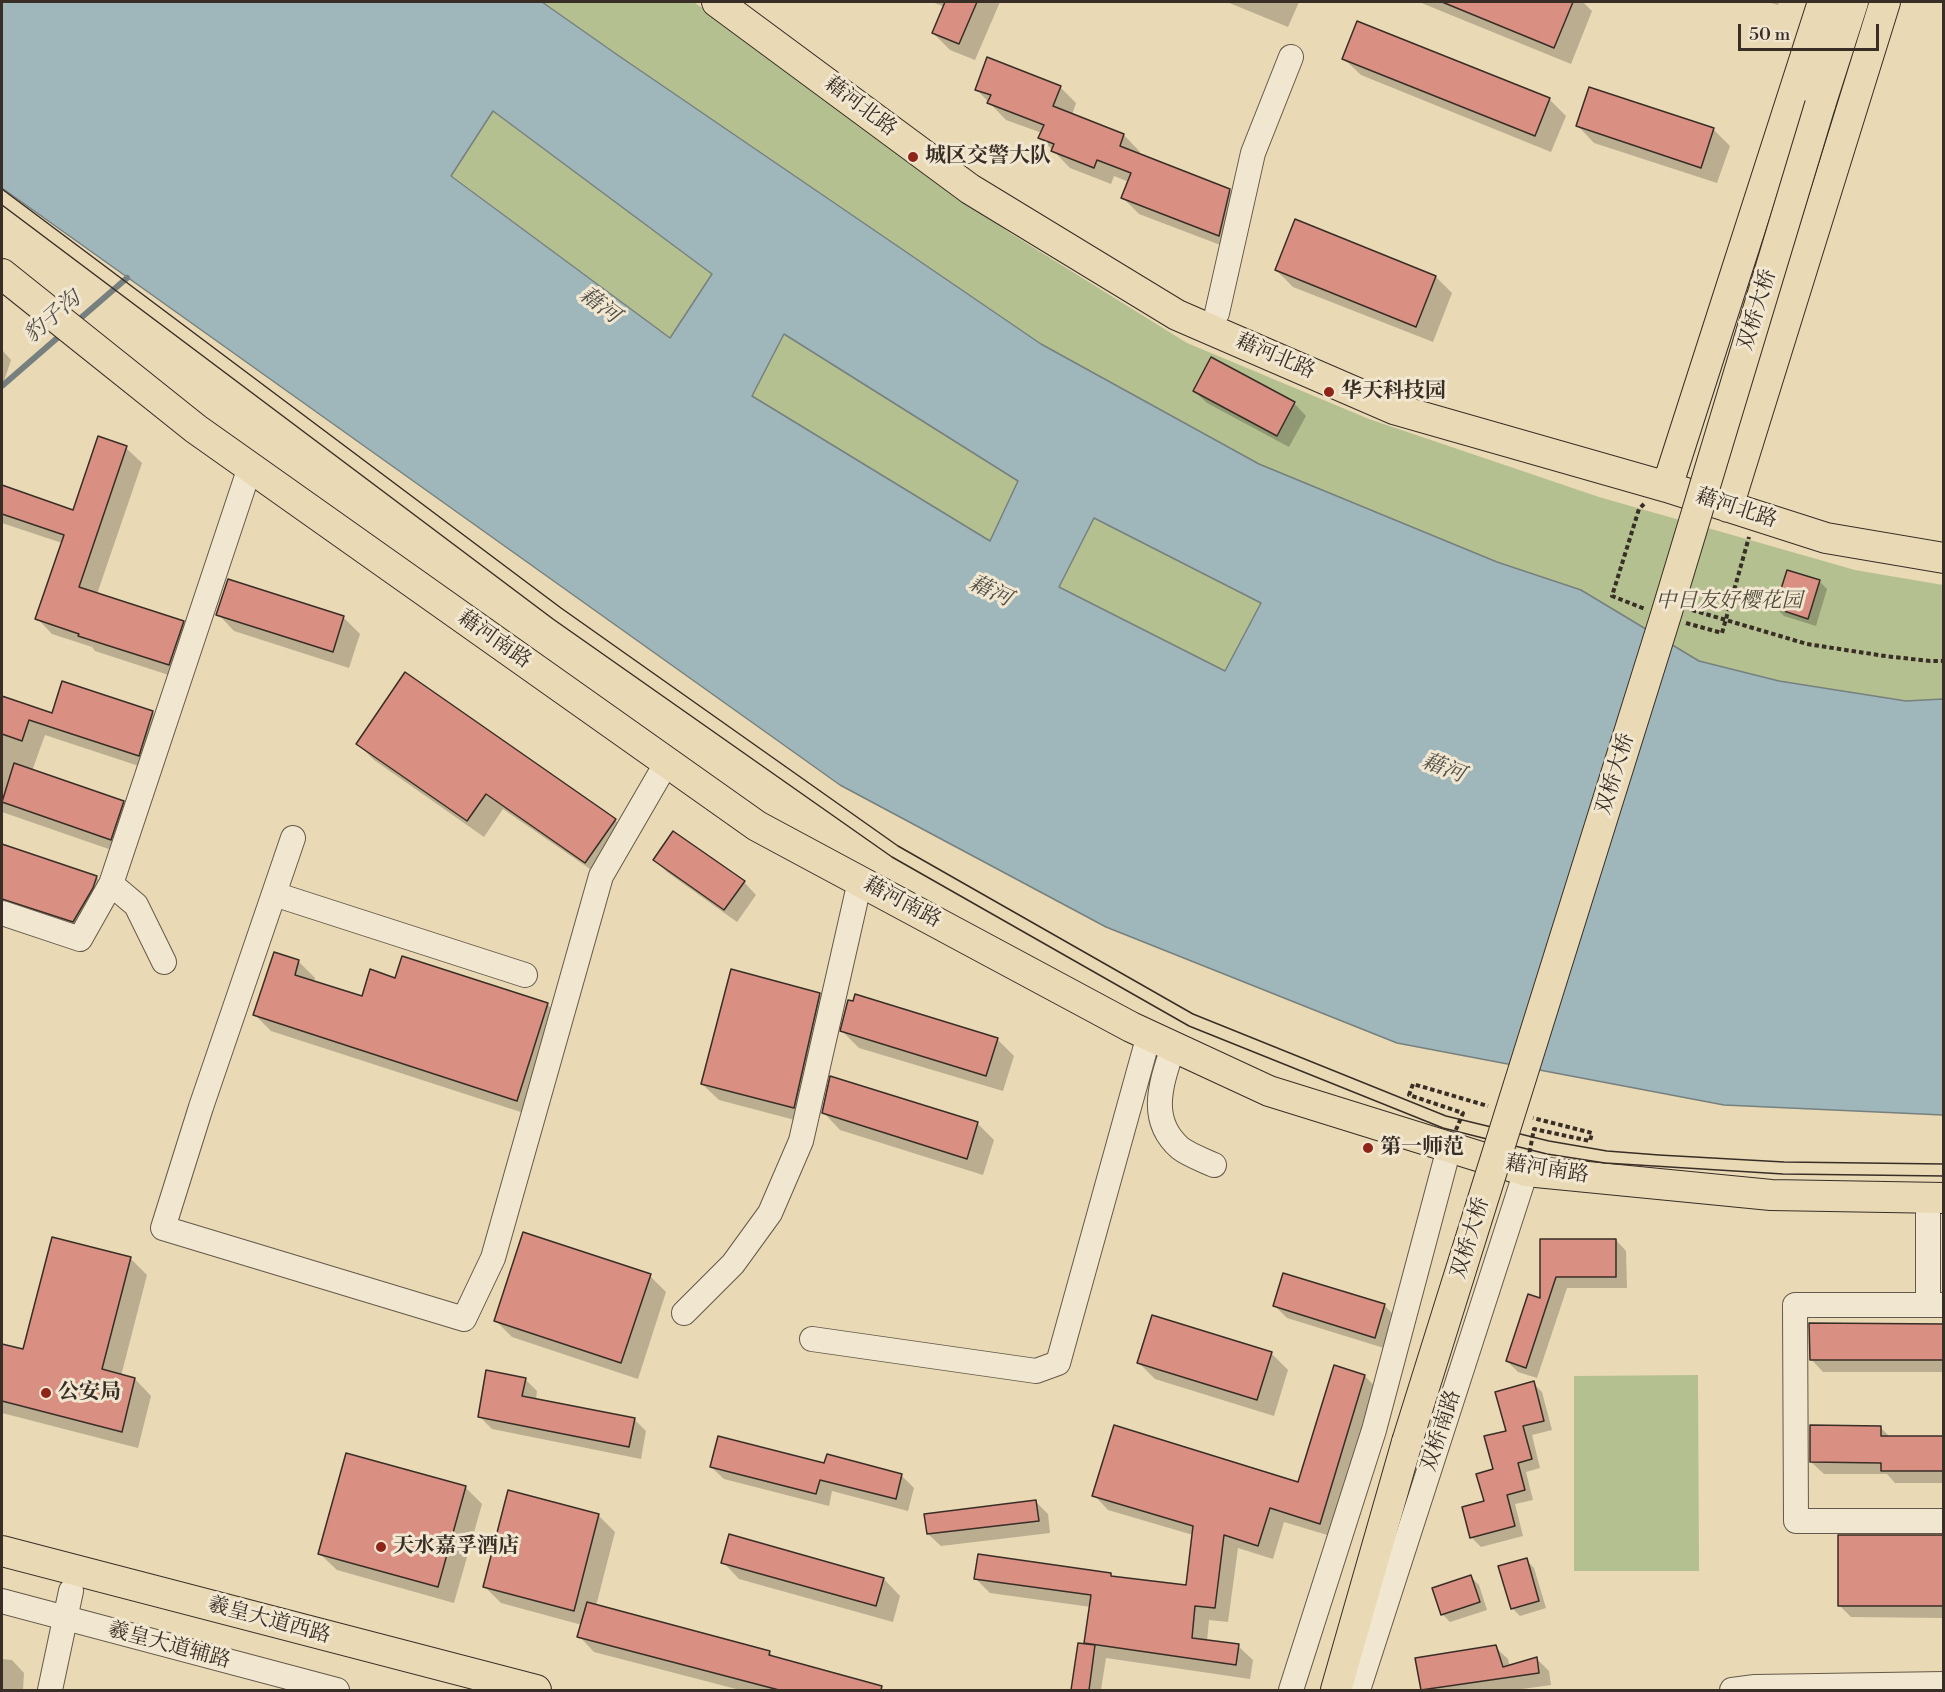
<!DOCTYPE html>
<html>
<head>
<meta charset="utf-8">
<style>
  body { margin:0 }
  #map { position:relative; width:1945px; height:1692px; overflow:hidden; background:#e9d9b5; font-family:"Libre Bodoni",serif }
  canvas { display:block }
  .frame { position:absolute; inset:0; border:3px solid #382e26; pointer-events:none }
  .scale { position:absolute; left:1738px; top:24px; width:141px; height:27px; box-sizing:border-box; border:3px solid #382e26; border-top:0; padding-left:8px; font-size:18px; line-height:21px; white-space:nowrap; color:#382e26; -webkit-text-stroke:4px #f1e6cf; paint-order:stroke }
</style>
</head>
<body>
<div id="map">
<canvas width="1945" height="1692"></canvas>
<div class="frame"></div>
<div class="scale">50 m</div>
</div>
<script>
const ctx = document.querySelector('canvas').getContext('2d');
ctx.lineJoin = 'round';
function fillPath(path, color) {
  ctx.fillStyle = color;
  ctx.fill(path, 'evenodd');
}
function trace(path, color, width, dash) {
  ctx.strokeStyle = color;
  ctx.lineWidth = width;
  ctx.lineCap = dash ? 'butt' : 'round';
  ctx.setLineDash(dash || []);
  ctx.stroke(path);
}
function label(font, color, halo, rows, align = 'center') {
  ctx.font = font + ' "Libre Bodoni","Noto Serif SC",serif';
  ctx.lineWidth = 6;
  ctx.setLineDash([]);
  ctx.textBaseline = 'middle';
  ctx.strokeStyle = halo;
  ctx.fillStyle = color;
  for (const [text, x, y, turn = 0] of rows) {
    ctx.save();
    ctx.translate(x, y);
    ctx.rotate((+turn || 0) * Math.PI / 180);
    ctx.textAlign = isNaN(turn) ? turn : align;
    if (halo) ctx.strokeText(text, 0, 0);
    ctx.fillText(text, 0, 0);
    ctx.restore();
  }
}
const green = new Path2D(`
  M542,2h152l316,231 177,110 182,76 230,78 256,73 88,15v114l-37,2 -127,-20 -80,-20 -118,-71 -84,-28 -238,-98 -218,-120 -422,-288z
  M493,111l219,163 -42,64 -219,-163z
  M784,334l235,147 -29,60 -238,-145z
  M1094,518l167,85 -35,69 -167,-85z
  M1698,1375l1,196h-125v-195z`);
const water = new Path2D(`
  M2,2h540l77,54 422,288 218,120 238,98 84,28 118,71 80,20 127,20 37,-2v416l-219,-10 -327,-62 -291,-116 -266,-142 -838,-597zM493,111l219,163 -42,64 -219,-162zM784,334l234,147 -28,60 -238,-145zM1094,518l167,85 -36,68 -166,-84z`);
const shadow = new Path2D(`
  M932,2h68l-25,58 -25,-10 -17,-17 12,-26z
  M1227,2h72l-11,25z
  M1419,2h164l9,9 -21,53z
  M1768,2h11l-1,3z
  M1344,59l205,40 17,17 -15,36 -190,-77z
  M1060,87l16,16 -4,12 52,20 16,17 -1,3 90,35 17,17 -10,44 -97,-37 -16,-16 6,-16 -15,-6 -3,8 -41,-16 -30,-31 2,-4 -36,-13 -30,-31z
  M1578,126l135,3 17,17 -13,37 -123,-40z
  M1276,270l160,7 16,16 -19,49 -140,-55z
  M2,350l9,10 -9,27z
  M1194,391l100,12 12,13 -17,31 -82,-44z
  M126,448l16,15 -45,131 86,28 15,15 -14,43 -89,-29 -3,-4 -40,-13 -15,-16 25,-75 -60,-20v-36l71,25z
  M229,580l115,38 16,16 -11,34 -115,-37 -16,-17z
  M1819,581l8,8 -11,37 -32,-10 -8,-8z
  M2,697l51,18 99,-3 16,16 -14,43 -109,-36 -13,36 91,31 16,16 -13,37 -124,-43z
  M358,744l257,76 17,16 -29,42 -100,-69 -19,28 -110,-77z
  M2,845l94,32 16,17 -22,44 -88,-27z
  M655,860l89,22 12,13 -19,27 -70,-50z
  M275,954l24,8 16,16 -1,4 49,16 33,-19 7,-21 145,47 16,16 -31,95 -262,-85 -16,-16z
  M819,994l17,17 -26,113 -91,-24 -17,-16z
  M842,1031l155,8 17,17 -11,35 -144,-43z
  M824,1113l153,10 17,17 -11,35 -143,-45z
  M1541,1240h75l10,11 1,37h-60l-30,90 -19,-6 -11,-11 35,-61z
  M130,1258l17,17 -26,101 14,3 16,17 -13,52 -136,-35v-68l23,6z
  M650,1276l16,16 -28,87 -126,-42 -17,-17z
  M1384,1305l12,12 -9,32 -100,-31 -12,-12z
  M1944,1325v47h-121l-12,-13z
  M1271,1353l17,17 -14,46 -119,-37 -16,-16z
  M1335,1367l30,9 14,15 -45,146 -50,-15 -11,37 -35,-11 -10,74 -19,-2 -2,21 31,5 15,14 -3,19 -144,-21 -5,32h-28l7,-45 9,1 -3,-3 5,-36 -101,-14 -14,-14 134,-4 4,3 73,9 6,-52 -85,-25 -14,-15 205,-11z
  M525,1379l12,12 -1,9 98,19 12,12 -5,28 -149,-30 -13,-13z
  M1533,1383l9,9 10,38 -20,5 8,33 -14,4 7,28 -18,4 8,32 -42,11 -9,-9 14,-36 22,-70z
  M1880,1427l10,10h54v46h-49l-8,-9h-63l-13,-12z
  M825,1465l76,10 13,13 -6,23 -76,-20 -3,15 -105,-27 -13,-12z
  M465,1487l17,17 -28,99 -117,-33 -17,-16z
  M1036,1502l12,12 2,19 -109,13 -13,-12z
  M599,1516l16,16 -19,74 173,46 6,6 103,28 4,4h-142l-146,-38 -15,-16 3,-11 -81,-22 -16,-16z
  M1944,1537v81l-93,-1 -12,-12z
  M1526,1560l8,8 12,40 -26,8 -8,-8z
  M723,1562l161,17 16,17 -7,26 -154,-43z
  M1471,1577l8,8 8,25 -37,12 -8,-8z
  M1495,1647l13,12 2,8 26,-9 13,13 2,14 -36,5h-93l-5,-31z
  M2,1659l10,1 12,13 -1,17h-21z`);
const stream = new Path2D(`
  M75,323l52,-45
  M2,386l61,-53`);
const building = new Path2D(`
  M945,2h32l-18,42 -27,-11z
  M1442,2h131l-19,46z
  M1357,21l193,77 -15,38 -193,-77z
  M987,57l74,29 -8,20 71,28 -4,12 110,43 -11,47 -98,-38 10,-25 -34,-13 -3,8 -43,-17 3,-7 -16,-6 6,-13 -57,-22 4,-8 -16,-5z
  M1589,87l125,41 -13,40 -125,-42z
  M1295,219l141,57 -20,51 -141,-57z
  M1211,357l84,45 -18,34 -84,-45z
  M98,436l29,10 -48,141 105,34 -15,44 -91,-29 1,-2 -44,-15 29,-84 -62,-21v-29l71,25z
  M1787,570l33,10 -12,39 -33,-11z
  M228,579l116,37 -11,36 -117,-37z
  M405,672l211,147 -31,44 -99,-69 -19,27 -111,-77z
  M62,681l91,30 -14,45 -110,-36 -7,21 -20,-7v-38l50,17z
  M14,763l110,38 -13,39 -109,-38z
  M673,831l72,50 -21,29 -71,-50z
  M2,844l95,32 -4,12 -20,34 -71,-23z
  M274,952l25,8 -4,15 67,21 8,-27 25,9 7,-22 146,47 -31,98 -264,-86z
  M731,969l89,24 -26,115 -93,-24z
  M855,994l143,44 -12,38 -146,-45 8,-31 5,1z
  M830,1076l148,46 -11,37 -145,-46z
  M523,1232l128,42 -30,89 -127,-42z
  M52,1237l79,20 -29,112 33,9 -13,54 -120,-31v-57l21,5z
  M1540,1239h76v38h-60l-30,91 -20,-7 22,-67 12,4z
  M1283,1273l102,31 -10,34 -102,-32z
  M1152,1315l120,37 -15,48 -120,-37z
  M1809,1323l135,1v36h-134z
  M1334,1365l31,10 -45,149 -50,-16 -12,38 -34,-11 -9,73 -20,-2 -3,32 47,6 -3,21 -152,-22 7,-48 -117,-16 4,-25 133,19v3l75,9 7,-59 -101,-30 22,-71 184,57z
  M486,1370l40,8 -4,18 113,22 -6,29 -151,-30z
  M1534,1381l10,40 -21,5 9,33 -14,4 7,27 -18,5 8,31 -45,12 -8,-31 22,-6 -8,-27 17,-5 -9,-33 22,-5 -11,-39z
  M1810,1425l71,1v10h63v35h-63v-8l-71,-1z
  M718,1436l106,27 3,-9 75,20 -6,25 -76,-19 -4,14 -106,-27z
  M346,1453l120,33 -28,101 -120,-33z
  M508,1490l91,24 -25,97 -91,-24z
  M1036,1500l3,21 -112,13 -3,-20z
  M729,1534l155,44 -8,28 -155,-43z
  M1838,1535h106v71h-106z
  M1527,1558l12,43 -28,8 -13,-43z
  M1471,1575l9,27 -39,13 -9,-27z
  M587,1602l183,49 -1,4 113,31 -1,4h-102l-202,-53z
  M1078,1643l17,2 -6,45h-18z
  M1496,1645l7,22 34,-10 2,16 -118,17 -6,-32z`);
const path = new Path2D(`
  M1644,504l-5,5 -27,87 33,13
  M1692,610l115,34 78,12 45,5h14`);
const minor = new Path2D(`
  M1217,313l36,-160 38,-96
  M293,838l-92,269 -38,121 301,91 29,-61 108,-382 66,-114
  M111,884l25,21 28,57
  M274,894l251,81
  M2,913l78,26 31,-55 139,-417
  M1173,1047c-11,35 -26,72 7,101 9,7 23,12 34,17
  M1928,1198v107
  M1944,1305h-149l1,216h148
  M684,1313l49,-49 37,-51 31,-72 59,-260
  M812,1339l224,32 22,-8 91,-328
  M2,1601l335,89
  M50,1690l21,-99
  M1291,1690l83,-260 75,-282
  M1358,1690l168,-519
  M1732,1690l23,-3 189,-3`);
const major = new Path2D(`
  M717,2l253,187 207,126 217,94 273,78 159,51 118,20
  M1820,105l33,-103
  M2,274l194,155 561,397 374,201 138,64 257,80 245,24 173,3
  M1667,487l156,-485
  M1728,507l157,-505
  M2,1551l534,139
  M1336,1690l71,-248`);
const tram = new Path2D(`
  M2,189l559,419 337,238 295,168 253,102 103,25 58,10 52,4 125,7 160,2
  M2,205l551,414 339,238 297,169 254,102 104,26 58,9 178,11 161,2`);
const pathBridge = new Path2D(`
  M1686,623l36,10 27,-96
  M1453,1137l10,-24 -54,-18 4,-11 75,22
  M1528,1160l6,-31 56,12 2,-8 -59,-15`);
const majorBridge = new Path2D(`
  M1407,1442l258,-824 155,-513`);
const markers = [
  [913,157,6,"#8f2418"],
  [1329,392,6,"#8f2418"],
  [1368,1148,6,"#8f2418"],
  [46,1393,6,"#8f2418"],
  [381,1547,6,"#8f2418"]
];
const streetNames = [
  ["藉河北路",860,107,37],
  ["双桥大桥",1758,310,-73],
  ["藉河北路",1275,357,23],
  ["藉河北路",1736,509,18],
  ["藉河南路",494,640,35],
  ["双桥大桥",1616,774,-73],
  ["藉河南路",902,903,28],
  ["藉河南路",1547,1170,9],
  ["双桥大桥",1471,1238,-73],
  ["双桥南路",1442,1431,-72],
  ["羲皇大道西路",269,1621,15],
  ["羲皇大道辅路",169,1646,15]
];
const poiNames = [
  ["城区交警大队",925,157],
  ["华天科技园",1341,392],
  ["第一师范",1380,1148],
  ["公安局",58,1393],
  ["天水嘉孚酒店",393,1547]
];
const parkNames = [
  ["中日友好樱花园",1729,602]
];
const waterNames = [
  ["藉河",599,306,37],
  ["豹子沟",53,318,-41],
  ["藉河",990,592,25],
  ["藉河",1443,769,21]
];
fillPath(green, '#b4c090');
fillPath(water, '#9fb7ba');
trace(water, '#76807f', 1.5);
fillPath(shadow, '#0003');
trace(stream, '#76807f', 6);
fillPath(building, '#d98f82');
trace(building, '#382e26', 1.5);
trace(minor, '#64594a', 26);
trace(major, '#382e26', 32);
trace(path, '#382e26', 4, [4.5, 3]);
trace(minor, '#f1e6cf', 24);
trace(major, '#e9d9b5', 30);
trace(tram, '#382e26', 1.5);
trace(majorBridge, '#382e26', 32, []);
trace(pathBridge, '#382e26', 4, [4.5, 3]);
trace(majorBridge, '#e9d9b5', 30);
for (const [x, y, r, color] of markers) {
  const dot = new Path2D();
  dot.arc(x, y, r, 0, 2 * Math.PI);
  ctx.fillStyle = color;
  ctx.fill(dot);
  trace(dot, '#f1e6cf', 2);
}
label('21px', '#382e26', '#f1e6cf', streetNames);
label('bold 21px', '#382e26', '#f1e6cf', poiNames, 'left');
label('italic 21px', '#514b3b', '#f1e6cf', parkNames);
label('italic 22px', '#52504b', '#f1e6cf', waterNames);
</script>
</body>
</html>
